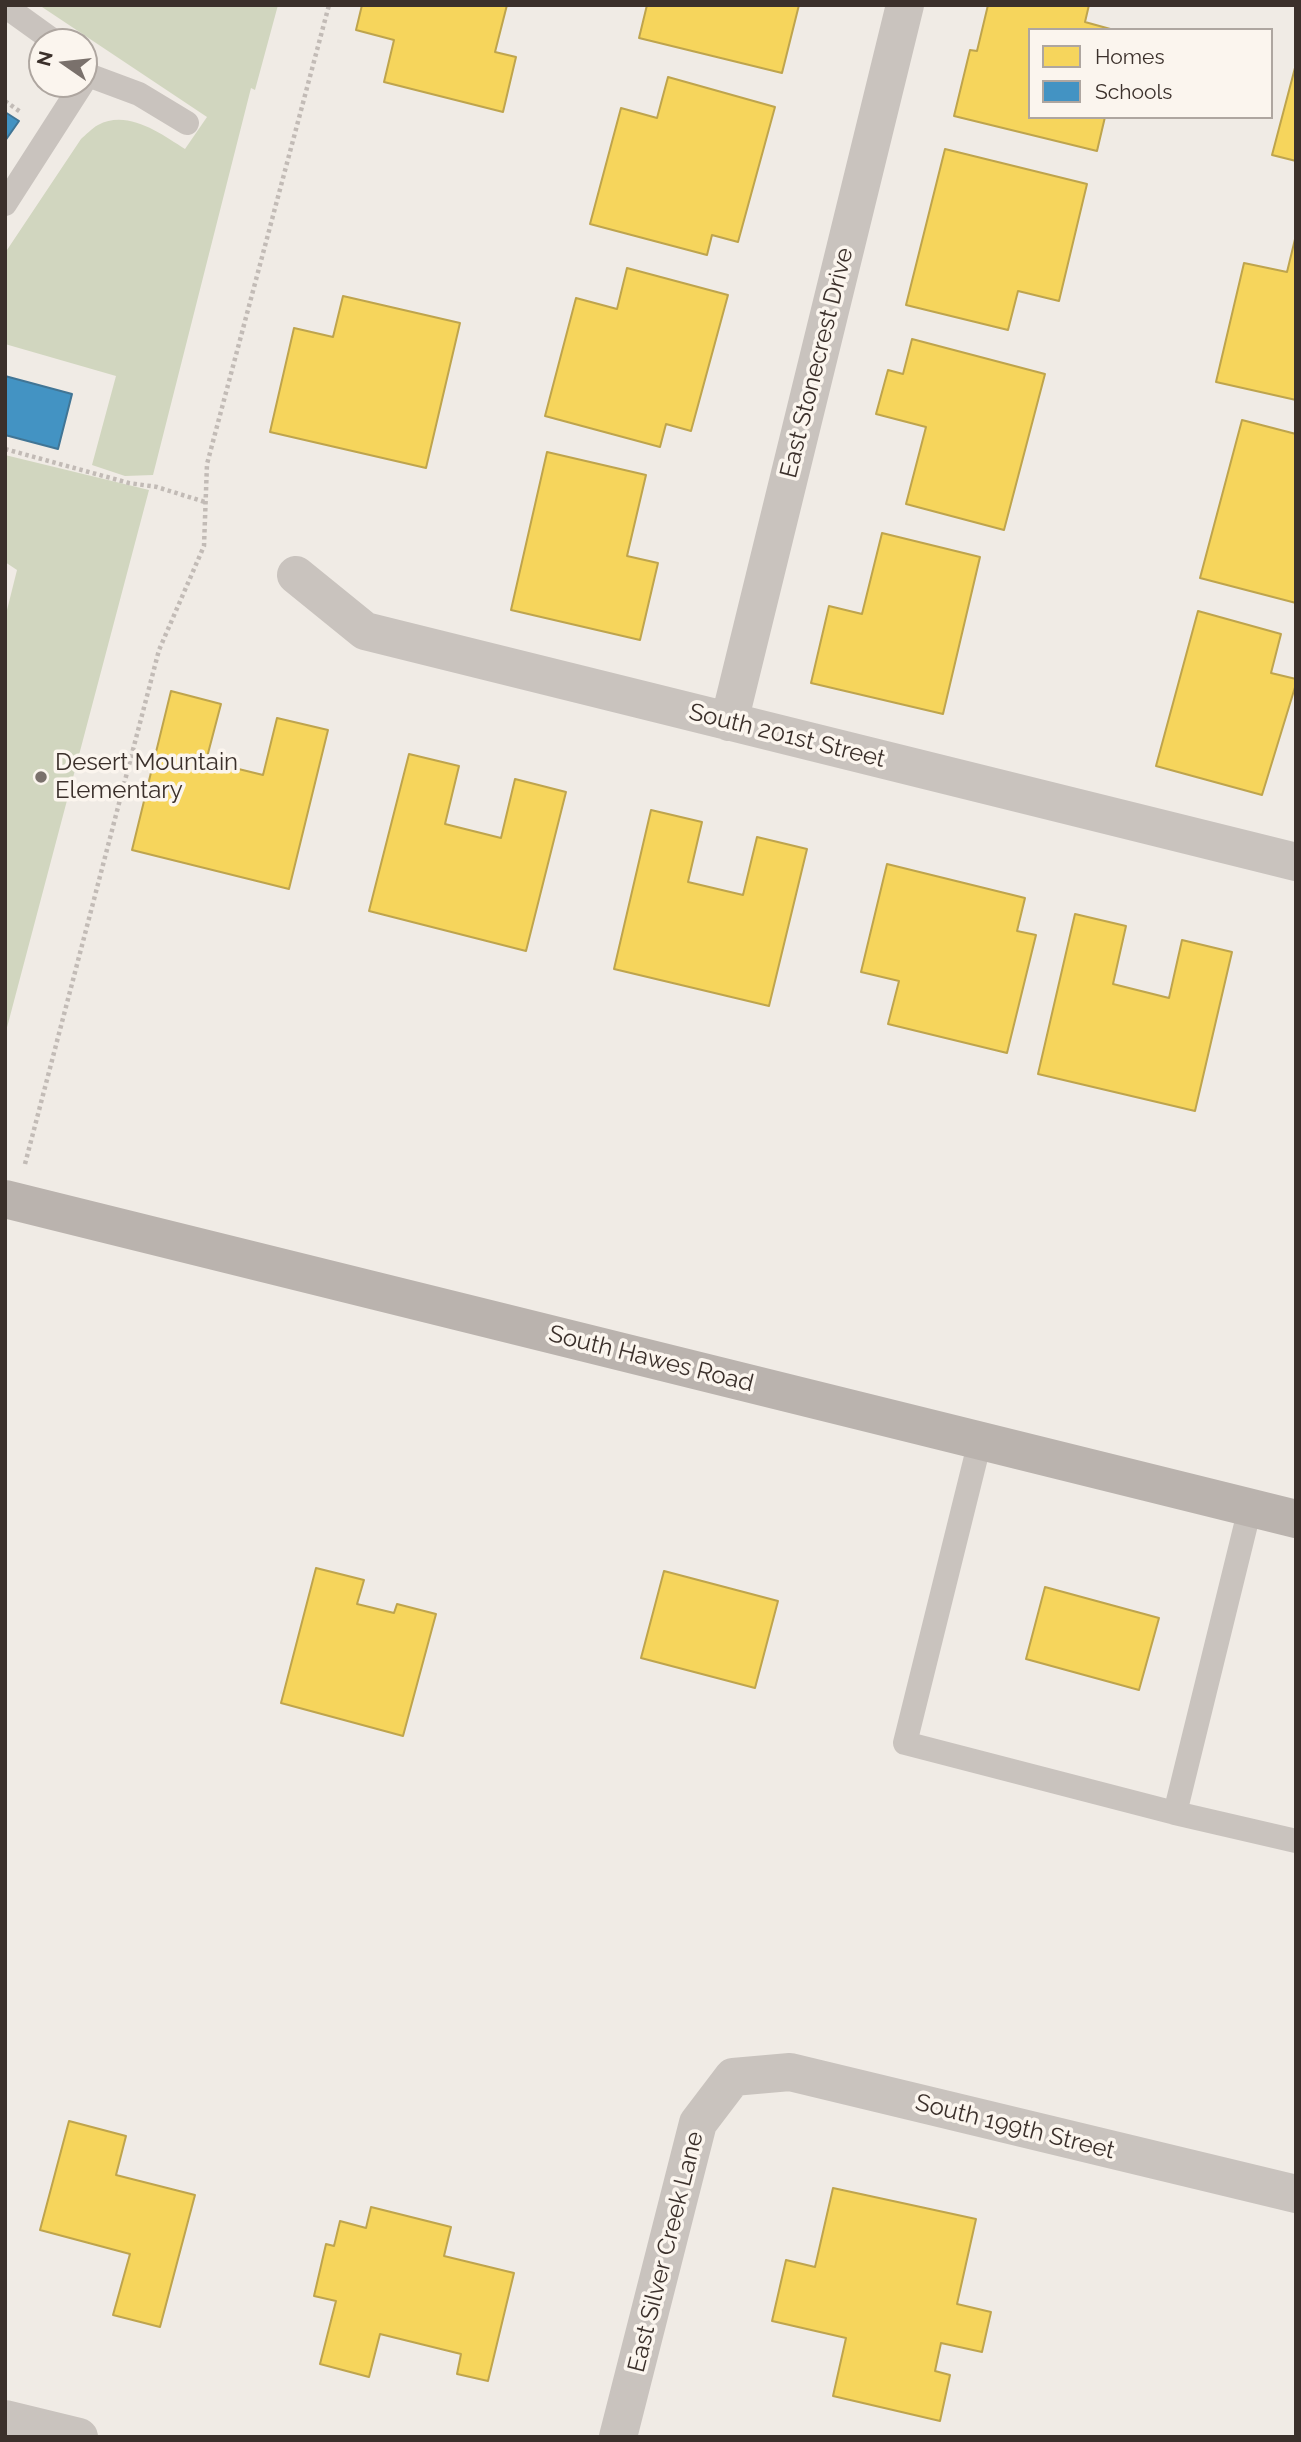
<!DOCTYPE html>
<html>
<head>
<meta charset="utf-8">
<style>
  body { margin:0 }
  #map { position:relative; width:1301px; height:2442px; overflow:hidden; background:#f0ebe5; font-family:Raleway,sans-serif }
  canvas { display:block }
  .frame { position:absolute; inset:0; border:7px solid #3b302b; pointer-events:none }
  .legend { position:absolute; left:1028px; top:28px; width:245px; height:91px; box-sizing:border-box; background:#fbf5ee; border:2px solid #aea6a0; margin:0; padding:9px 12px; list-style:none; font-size:21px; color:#3b302b }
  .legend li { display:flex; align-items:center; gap:14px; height:35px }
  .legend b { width:35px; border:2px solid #aea6a0 }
  .north { position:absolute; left:28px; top:28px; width:70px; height:70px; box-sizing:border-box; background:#fbf5ee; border:2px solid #aea6a0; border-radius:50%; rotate:284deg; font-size:19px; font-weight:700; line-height:28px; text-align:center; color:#3b302b }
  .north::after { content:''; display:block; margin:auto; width:24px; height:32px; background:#7a716c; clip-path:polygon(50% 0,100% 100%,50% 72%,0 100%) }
</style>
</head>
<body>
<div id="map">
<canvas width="1301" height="2442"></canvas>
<div class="frame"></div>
<ul class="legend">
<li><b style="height:19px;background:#f6d55c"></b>Homes</li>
<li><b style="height:19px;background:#4393c3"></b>Schools</li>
</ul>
<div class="north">N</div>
</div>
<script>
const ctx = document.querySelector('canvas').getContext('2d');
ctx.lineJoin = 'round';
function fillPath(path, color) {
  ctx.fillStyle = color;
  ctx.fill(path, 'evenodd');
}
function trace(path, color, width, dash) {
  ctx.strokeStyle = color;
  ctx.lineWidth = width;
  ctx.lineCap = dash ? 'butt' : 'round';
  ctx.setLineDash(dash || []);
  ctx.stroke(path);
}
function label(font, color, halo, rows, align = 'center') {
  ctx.font = font + ' Raleway,sans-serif';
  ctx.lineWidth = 7;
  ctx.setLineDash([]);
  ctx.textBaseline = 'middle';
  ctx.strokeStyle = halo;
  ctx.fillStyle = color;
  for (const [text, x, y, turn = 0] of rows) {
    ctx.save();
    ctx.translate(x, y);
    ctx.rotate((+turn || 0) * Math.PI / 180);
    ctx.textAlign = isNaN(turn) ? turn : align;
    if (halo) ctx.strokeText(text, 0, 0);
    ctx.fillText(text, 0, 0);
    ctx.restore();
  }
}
const green = new Path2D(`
  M39,5h239l-23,85 -4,-2 -98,387 -28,1 -33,-11 24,-89 -111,-32v-91l76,-114c5,-4 11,-11 17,-14 30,-16 63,9 87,24l22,-32z
  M5,455l144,35 -144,545v-417l12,-48 -12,-8z`);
const homes = new Path2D(`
  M362,5h145l-12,47 21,5 -13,55 -119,-30 10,-42 -38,-10z
  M647,5h152l-17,68 -143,-35z
  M988,5h101l-4,17 29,8h-84v87h75l-8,34 -143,-35 16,-66 7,1z
  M1296,64v97l-24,-6z
  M668,77l107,30 -37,135 -26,-7 -5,20 -117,-31 31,-116 36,10z
  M945,149l142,35 -28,117 -41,-10 -10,39 -102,-25z
  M1296,235v165l-80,-18 28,-119 43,9z
  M627,268l101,27 -37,136 -25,-7 -6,23 -115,-31 31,-118 41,11z
  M343,296l117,27 -34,145 -156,-36 24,-104 39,9z
  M912,339l133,35 -41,156 -98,-26 20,-77 -50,-13 12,-44 15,4z
  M1242,420l54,14v169l-96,-25z
  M547,452l99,23 -19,81 31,7 -18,77 -129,-30z
  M882,533l98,24 -37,157 -132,-31 18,-77 33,8z
  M1198,611l83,23 -10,39 25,6v5l-34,111 -106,-29z
  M171,691l50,13 -15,57 57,14 14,-57 51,12 -39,159 -157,-39z
  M409,754l50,12 -14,58 56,14 14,-59 51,13 -40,159 -157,-40z
  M651,810l51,12 -14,60 55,13 14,-58 50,12 -38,157 -155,-37z
  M887,864l138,34 -8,33 19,4 -29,118 -119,-29 11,-43 -38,-9z
  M1075,914l51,12 -13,58 56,14 13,-58 50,12 -37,159 -157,-37z
  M316,1568l48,12 -7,24 37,9 3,-9 39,10 -33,122 -122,-33z
  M664,1571l114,30 -23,87 -114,-30z
  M1045,1587l114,31 -20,72 -113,-31z
  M69,2121l57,15 -10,39 79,20 -35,132 -47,-12 17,-61 -90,-24z
  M833,2188l143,31 -19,85 34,8 -9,40 -41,-9 -6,28 15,4 -10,46 -107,-25 13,-58 -74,-17 14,-61 29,7z
  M371,2207l80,20 -7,29 70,17 -26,108 -31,-7 4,-20 -81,-20 -11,43 -49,-13 16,-63 -22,-5 12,-52 8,2 6,-25 26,7z`);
const schools = new Path2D(`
  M5,112l14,9 -14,20z
  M5,376l67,18 -14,55 -53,-14z`);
const path = new Path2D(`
  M5,101l17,12
  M5,449l124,34 28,4 48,15
  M25,1164l134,-514 45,-104 3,-82 122,-459`);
const lane = new Path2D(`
  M5,6l50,36
  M88,75l51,19 48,29
  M5,204l77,-120
  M980,1441l-75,302 270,70 121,28
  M1175,1813l75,-305`);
const street = new Path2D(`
  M296,575l69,56 931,231
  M729,722l176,-717
  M5,2419l74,18
  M618,2437l80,-314 35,-46 57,-5 506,122`);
const secondary = new Path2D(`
  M5,1199l1291,320`);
const markers = [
  [41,777,7,"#7a716c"]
];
const streetNames = [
  ["East Stonecrest Drive",817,363,-76],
  ["South 201st Street",787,736,14],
  ["South Hawes Road",651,1359,14],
  ["South 199th Street",1015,2127,14],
  ["East Silver Creek Lane",666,2252,-76]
];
const poiNames = [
  ["Desert Mountain",55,763],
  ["Elementary",55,791]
];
fillPath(green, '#d1d6bf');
fillPath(homes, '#f6d55c');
trace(homes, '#bea44d', 2);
fillPath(schools, '#4393c3');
trace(schools, '#417595', 2);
trace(path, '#c2bbb6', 4.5, [3.5, 3.5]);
trace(lane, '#c9c3be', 24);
trace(street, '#c9c3be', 38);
trace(secondary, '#bab3ae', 38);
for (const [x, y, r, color] of markers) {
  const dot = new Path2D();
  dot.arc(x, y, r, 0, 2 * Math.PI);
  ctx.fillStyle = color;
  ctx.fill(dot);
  trace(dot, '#fbf5ee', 2.5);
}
label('24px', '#3b302b', '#fbf5ee', streetNames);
label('24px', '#3b302b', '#fbf5ee', poiNames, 'left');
</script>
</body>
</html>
